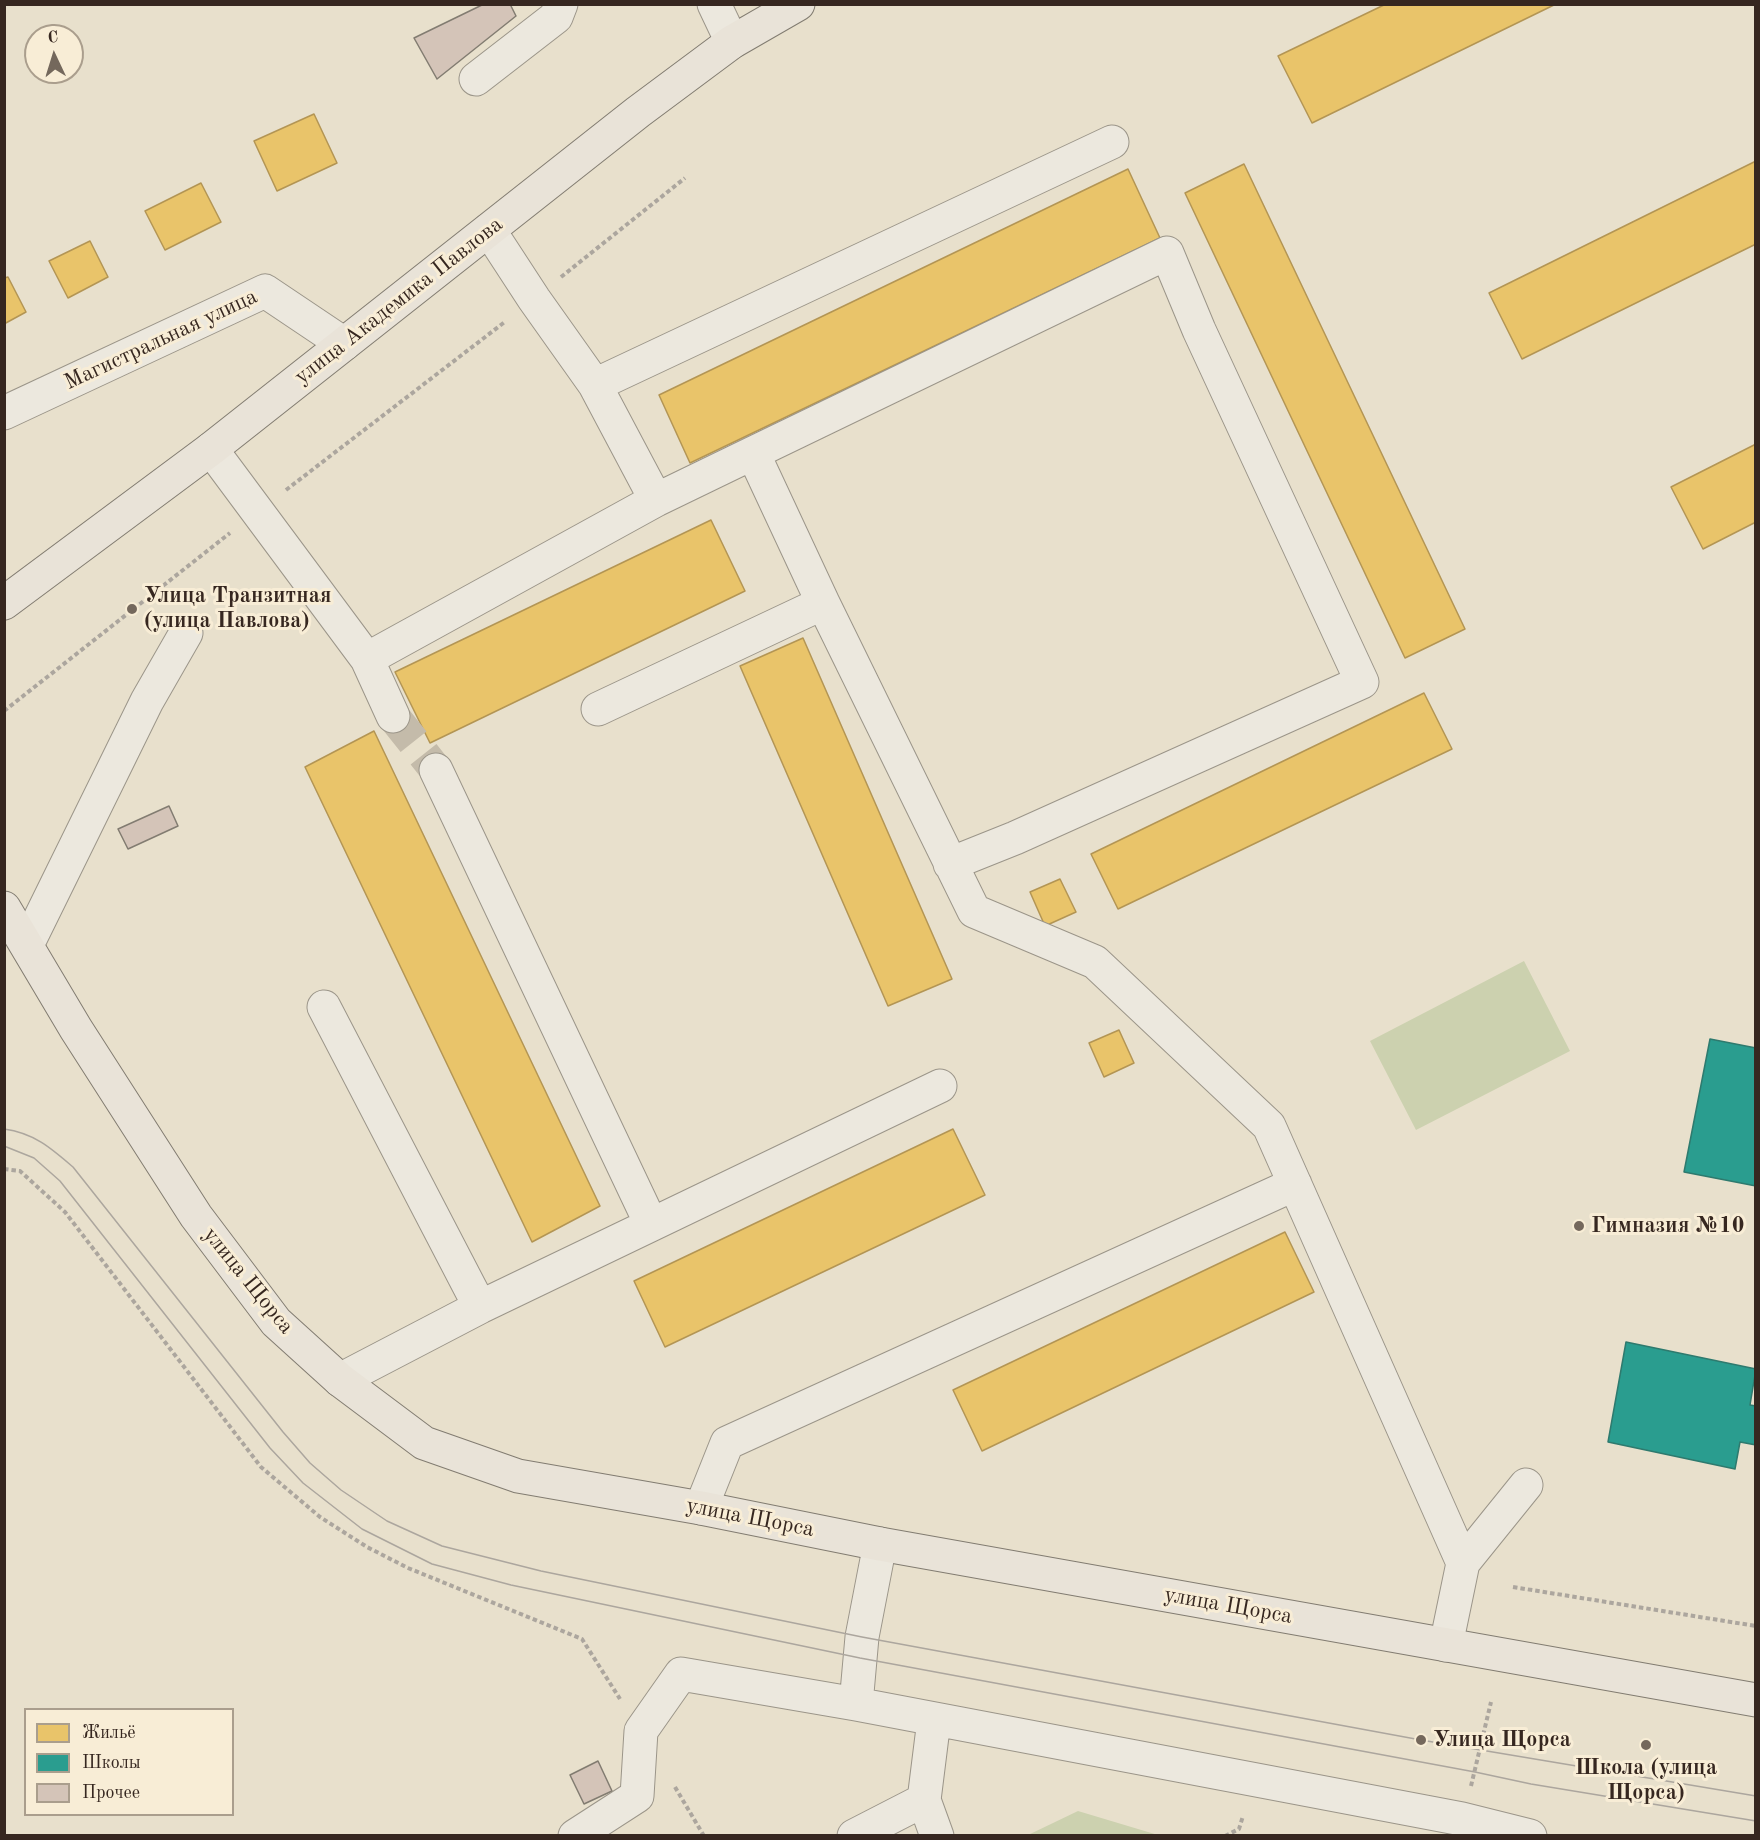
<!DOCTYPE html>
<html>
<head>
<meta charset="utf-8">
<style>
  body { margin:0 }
  #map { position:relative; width:1760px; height:1840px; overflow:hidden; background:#e8e0cc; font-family:"Old Standard TT",serif }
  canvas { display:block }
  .frame { position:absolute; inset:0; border:6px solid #362720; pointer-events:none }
  .legend { position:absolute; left:24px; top:1708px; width:210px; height:108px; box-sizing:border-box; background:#f8edd6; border:2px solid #aa9e8d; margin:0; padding:8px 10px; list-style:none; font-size:18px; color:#362720 }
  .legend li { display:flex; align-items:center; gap:12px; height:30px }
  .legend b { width:30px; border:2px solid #aa9e8d }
  .north { position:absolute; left:24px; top:24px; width:60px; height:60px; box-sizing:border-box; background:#f8edd6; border:2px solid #aa9e8d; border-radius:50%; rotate:356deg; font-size:16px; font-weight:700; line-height:24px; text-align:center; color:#362720 }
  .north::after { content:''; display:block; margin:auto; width:21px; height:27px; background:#74685c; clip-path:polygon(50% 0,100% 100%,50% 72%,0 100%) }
</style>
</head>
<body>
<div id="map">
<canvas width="1760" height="1840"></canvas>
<div class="frame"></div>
<ul class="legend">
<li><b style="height:16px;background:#e9c46a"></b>Жильё</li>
<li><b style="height:16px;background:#2a9d8f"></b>Школы</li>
<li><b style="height:16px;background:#d4c4b8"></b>Прочее</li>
</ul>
<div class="north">С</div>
</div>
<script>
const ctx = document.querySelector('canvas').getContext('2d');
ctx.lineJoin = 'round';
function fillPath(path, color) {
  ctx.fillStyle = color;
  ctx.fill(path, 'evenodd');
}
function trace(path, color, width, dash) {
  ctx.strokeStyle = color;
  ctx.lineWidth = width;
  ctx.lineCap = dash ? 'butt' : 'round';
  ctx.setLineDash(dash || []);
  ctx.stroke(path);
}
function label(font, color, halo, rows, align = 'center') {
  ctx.font = font + ' "Old Standard TT",serif';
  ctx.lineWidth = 6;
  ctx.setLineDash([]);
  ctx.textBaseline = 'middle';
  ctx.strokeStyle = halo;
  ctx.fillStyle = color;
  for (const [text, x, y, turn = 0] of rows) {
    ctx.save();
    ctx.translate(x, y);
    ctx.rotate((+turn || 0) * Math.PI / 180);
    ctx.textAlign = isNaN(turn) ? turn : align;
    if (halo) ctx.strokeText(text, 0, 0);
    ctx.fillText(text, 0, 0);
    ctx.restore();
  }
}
const green = new Path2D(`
  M1524,961l46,90 -154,79 -46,-89z
  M1078,1811l80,24h-130z`);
const homes = new Path2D(`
  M1386,4h170l-244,119 -34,-67z
  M314,114l23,49 -60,28 -23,-50z
  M1756,161v83l-234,115 -33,-66z
  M1244,164l221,465 -60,29 -220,-465z
  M1128,169l32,69 -470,225 -31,-68z
  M201,183l20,39 -56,28 -20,-39z
  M90,241l18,36 -40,21 -19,-37z
  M8,277l18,35 -22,12v-46z
  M1756,444v78l-53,27 -32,-62z
  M711,520l34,71 -315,152 -35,-71z
  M803,638l149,341 -64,27 -148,-340z
  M1424,693l28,56 -334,160 -27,-55z
  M374,731l226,475 -68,36 -227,-475z
  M1060,879l16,33 -31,14 -15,-34z
  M1119,1030l15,33 -30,14 -15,-34z
  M953,1129l32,66 -320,152 -31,-66z
  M1285,1232l29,60 -332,159 -29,-61z`);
const schools = new Path2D(`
  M1710,1039l46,9v138l-72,-14z
  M1626,1342l130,27 -6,36 6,1v39l-16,-3 -5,27 -127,-27z`);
const building = new Path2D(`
  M484,4h26l6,12 -79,63 -23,-41z
  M169,806l9,20 -50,23 -10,-20z
  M598,1761l14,30 -28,13 -14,-29z`);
const minorTunnel = new Path2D(`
  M393,716l43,54`);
const path = new Path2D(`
  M561,277l124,-99
  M286,490l220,-169
  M4,711l226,-178
  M4,1169l16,2 45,41 196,255 59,50 47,30 41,21 174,71 38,60
  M1513,1587l243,39
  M1471,1786l20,-84
  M675,1787l29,49
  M1225,1836l14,-7 4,-13`);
const minor = new Path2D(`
  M714,4l18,38
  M476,79l80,-62 5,-13
  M489,230l45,69 61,86 61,115 97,-47 70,150 151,308 121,51 174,164 194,437 -17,82
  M595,385l517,-243
  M4,413l261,-122 79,53
  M211,449l156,210 26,57
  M753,453l414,-200 32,77 163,352 -347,156 -65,26
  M367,659l289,-159
  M598,709l225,-106
  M436,770l215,454
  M27,945l120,-244 39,-68
  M324,1007l156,300
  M340,1380l140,-73 460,-221
  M701,1508l26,-65 568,-259
  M1463,1563l63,-78
  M856,1704l6,-67 18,-93
  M924,1800l13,36
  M575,1836l62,-40 4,-65 40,-57 175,30 606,115 68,17
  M854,1836l70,-36 10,-80`);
const major = new Path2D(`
  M4,603l207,-154 427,-337 94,-70 66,-38
  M4,908l72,121 120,187 80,106 64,58 84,63 94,33 183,32 179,36 876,156`);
const tram = new Path2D(`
  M4,1129c30,4 47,19 69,38l210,265 27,31 31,27 46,31 55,25 99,25 321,66 559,103 335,56
  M4,1146l30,12 26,23 210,267 33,35 59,46 70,35 79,21 349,73 615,114 56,12 225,37`);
const markers = [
  [132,609,6,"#74685c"],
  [1579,1226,6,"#74685c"],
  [1421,1740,6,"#74685c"],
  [1646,1745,6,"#74685c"]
];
const streetNames = [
  ["улица Академика Павлова",399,301,-38],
  ["Магистральная улица",161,340,-25],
  ["улица Щорса",248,1281,51],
  ["улица Щорса",750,1518,11],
  ["улица Щорса",1228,1606,10]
];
const poiNames = [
  ["Улица Транзитная",144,596],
  ["(улица Павлова)",144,621],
  ["Гимназия №10",1591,1226],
  ["Улица Щорса",1433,1740],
  ["Школа (улица",1646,1768,"center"],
  ["Щорса)",1646,1793,"center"]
];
fillPath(green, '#ccd1af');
fillPath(homes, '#e9c46a');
trace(homes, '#b39554', 1.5);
fillPath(schools, '#2a9d8f');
trace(schools, '#2e7a6e', 1.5);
fillPath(building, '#d4c4b8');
trace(building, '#827c71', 1.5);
trace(minorTunnel, '#c4bbaa', 33, [33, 16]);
trace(minor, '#9b9589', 35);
trace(major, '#827c71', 35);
trace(path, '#aca69e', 4, [4.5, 3]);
trace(minor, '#ece8de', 33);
trace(major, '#e9e3d8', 33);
trace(tram, '#aca69e', 1.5);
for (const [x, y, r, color] of markers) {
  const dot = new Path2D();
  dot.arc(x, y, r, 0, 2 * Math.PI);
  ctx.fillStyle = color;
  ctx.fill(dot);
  trace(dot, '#f8edd6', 2);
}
label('22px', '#362720', '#f8edd6', streetNames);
label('bold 22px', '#362720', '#f8edd6', poiNames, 'left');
</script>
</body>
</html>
